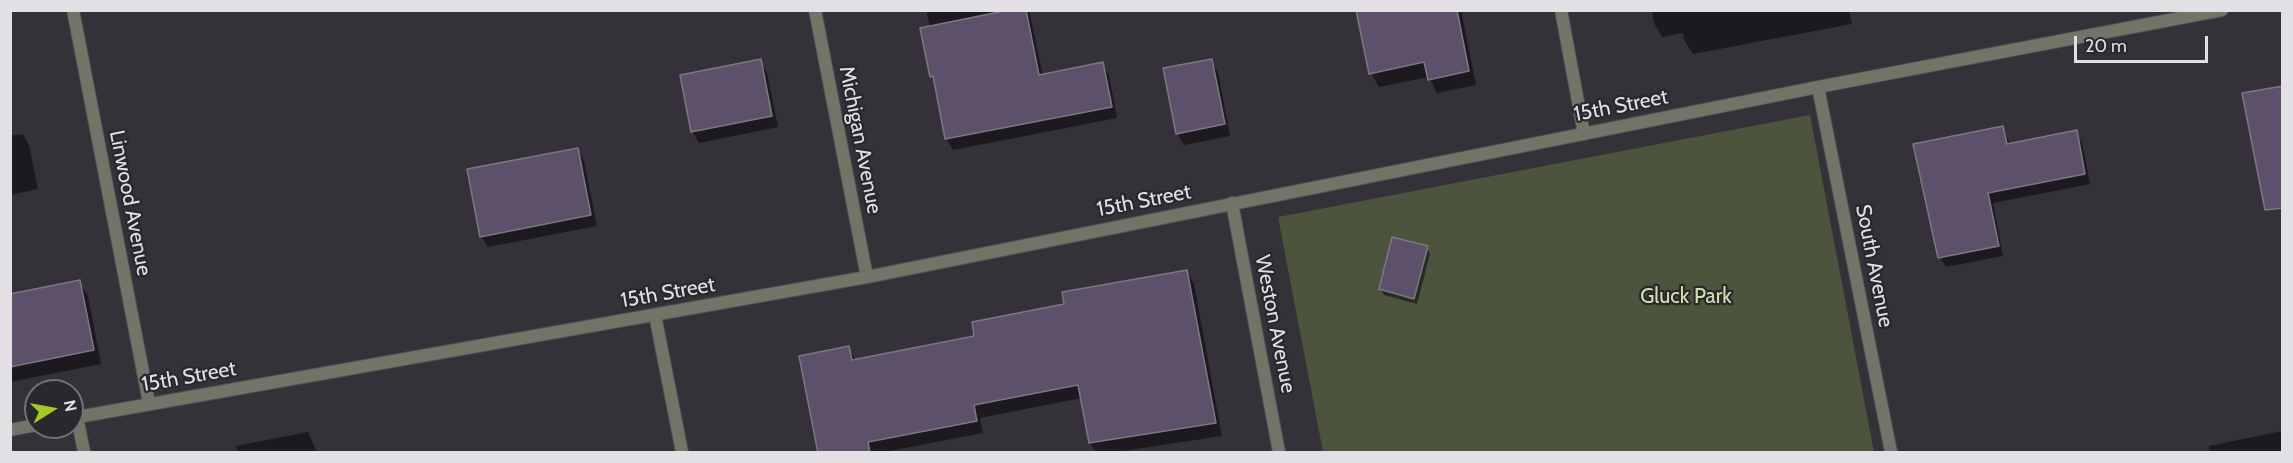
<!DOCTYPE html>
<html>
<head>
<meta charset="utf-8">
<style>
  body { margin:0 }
  #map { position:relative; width:2293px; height:463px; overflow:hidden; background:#353139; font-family:Cabin,sans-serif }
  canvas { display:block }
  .frame { position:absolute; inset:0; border:12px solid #e3e0e5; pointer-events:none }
  .north { position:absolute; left:24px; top:379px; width:60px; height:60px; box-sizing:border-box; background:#2b272f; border:2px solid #757178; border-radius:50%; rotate:79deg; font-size:16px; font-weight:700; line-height:24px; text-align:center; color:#e3e0e5 }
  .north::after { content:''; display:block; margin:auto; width:21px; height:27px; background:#a3c926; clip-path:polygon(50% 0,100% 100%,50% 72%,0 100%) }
  .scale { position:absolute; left:2074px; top:36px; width:134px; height:27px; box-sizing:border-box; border:3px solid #e3e0e5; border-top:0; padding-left:8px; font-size:18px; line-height:21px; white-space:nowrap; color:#e3e0e5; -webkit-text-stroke:4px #2b272f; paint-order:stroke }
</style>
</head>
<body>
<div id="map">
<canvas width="2293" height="463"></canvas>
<div class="frame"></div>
<div class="north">N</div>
<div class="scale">20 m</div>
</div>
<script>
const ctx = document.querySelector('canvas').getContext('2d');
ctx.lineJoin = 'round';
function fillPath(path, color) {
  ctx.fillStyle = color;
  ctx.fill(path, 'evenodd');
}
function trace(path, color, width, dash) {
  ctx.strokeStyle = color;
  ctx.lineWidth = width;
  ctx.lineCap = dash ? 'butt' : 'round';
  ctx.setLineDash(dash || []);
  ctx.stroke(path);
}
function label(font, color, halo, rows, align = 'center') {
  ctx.font = font + ' Cabin,sans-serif';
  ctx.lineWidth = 4.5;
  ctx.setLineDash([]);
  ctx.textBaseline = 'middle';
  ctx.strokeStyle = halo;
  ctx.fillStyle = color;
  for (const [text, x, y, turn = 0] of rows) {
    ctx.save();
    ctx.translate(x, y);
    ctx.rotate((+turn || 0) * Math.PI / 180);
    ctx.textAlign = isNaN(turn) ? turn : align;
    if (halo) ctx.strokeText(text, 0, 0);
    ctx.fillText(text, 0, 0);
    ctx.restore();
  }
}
const green = new Path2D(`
  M1810,115l64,337h-551l-45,-235z`);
const shadow = new Path2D(`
  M926,10h103l14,66 59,-12 7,11 8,43 -164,32 -7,-12 -10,-54 -5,-8 -1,-48z
  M1358,10h103l15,75 -39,8 -8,-16 -50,10 -8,-14z
  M1652,10h197l3,14 -159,30 -9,-14 -1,-7 -21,4 -8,-14z
  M760,61l7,11 11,55 -79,16 -7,-12z
  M1211,61l7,11 12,64 -46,9 -7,-12z
  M2003,128l7,16 66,-12 6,10 8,42 -97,19 10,53 -57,11 -6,-10z
  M23,134l6,11 9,44 -28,6v-59z
  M577,149l7,12 13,65 -109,21 -7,-11z
  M1427,247l3,7 -13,50 -33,-9 -3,-6z
  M1187,271l7,13 28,152 -106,16h-20l-6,-9 -8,-45 -102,20 3,15 -98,19h-66l30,-104 7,13 120,-23 90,-33z
  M79,282l9,14 13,68 -91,18v-87z
  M2282,431v21h-72l-1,-6z
  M308,432l9,20h-79l-2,-6z`);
const building = new Path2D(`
  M1009,10h17l13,65 64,-13 9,45 -167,32 -12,-63 -3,1 -10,-49z
  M1356,10h101l12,61 -41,9 -4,-18 -55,12z
  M761,59l11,57 -81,16 -11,-57z
  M1212,59l13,65 -49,10 -13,-66z
  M2283,86v122l-18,2 -23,-117z
  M2003,126l4,18 70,-14 8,44 -97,19 11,53 -61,12 -25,-114z
  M578,148l13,67 -111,22 -13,-68z
  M1392,237l36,9 -14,53 -35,-10z
  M1187,270l29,153 -127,20 -11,-58 -104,20 3,16 -109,21 2,11h-52l-19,-97 50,-10 3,14 122,-24 -2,-14 92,-18 -2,-12z
  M80,280l14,70 -84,17v-73z`);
const street = new Path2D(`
  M73,10l76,393
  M815,10l52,267
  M1561,10l23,124
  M1818,87l73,365
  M1232,203l47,249
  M655,315l27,137
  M77,417l7,35
  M72,418l795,-141 951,-190 404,-77
  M10,430l26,-5`);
const streetNames = [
  ["15th Street",1621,106,-11],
  ["Michigan Avenue",860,140,79],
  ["15th Street",1144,201,-11],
  ["Linwood Avenue",130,203,79],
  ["South Avenue",1874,266,79],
  ["15th Street",668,293,-10],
  ["Weston Avenue",1275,324,79],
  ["15th Street",189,377,-10]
];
const parkNames = [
  ["Gluck Park",1686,297]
];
fillPath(green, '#4c543d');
fillPath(shadow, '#0007');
fillPath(building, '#5d506a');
trace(building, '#7c7881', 1.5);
trace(street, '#514d55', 14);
trace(street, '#717568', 12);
label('21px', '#e3e0e5', '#2b272f', streetNames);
label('21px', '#d0e2ab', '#2b272f', parkNames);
</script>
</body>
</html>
